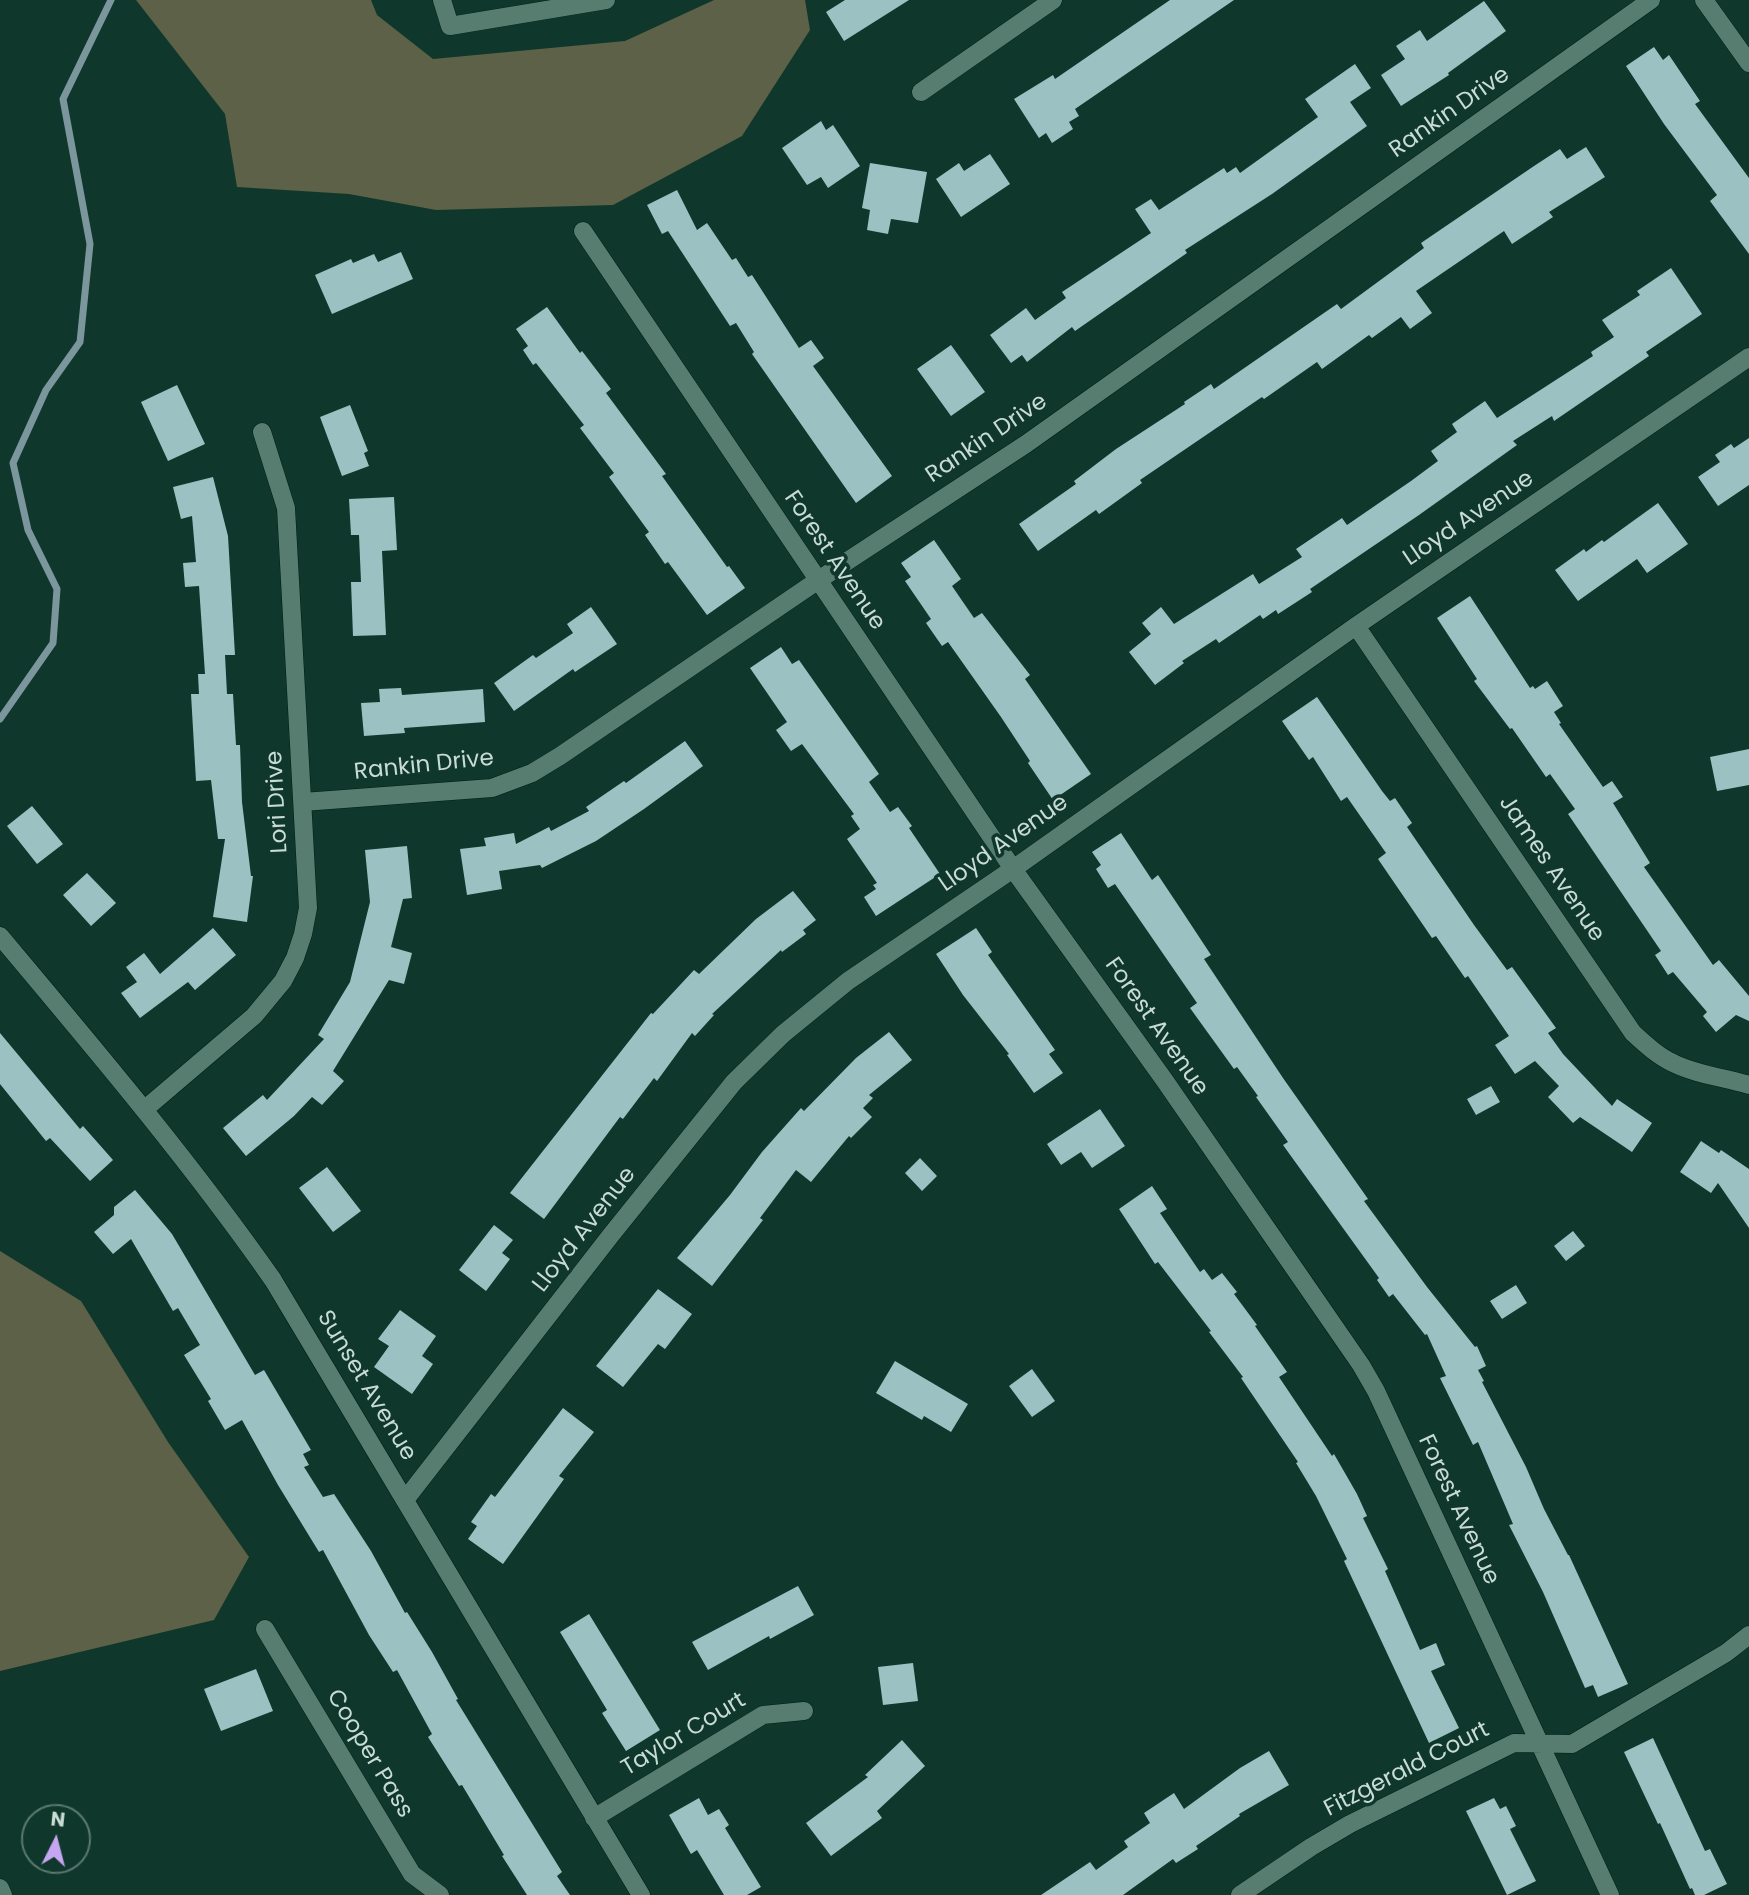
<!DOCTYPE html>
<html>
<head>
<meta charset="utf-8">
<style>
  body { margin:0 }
  #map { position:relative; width:1749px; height:1895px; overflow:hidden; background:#10372c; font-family:Poppins,sans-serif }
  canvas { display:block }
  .north { position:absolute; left:21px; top:1804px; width:70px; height:70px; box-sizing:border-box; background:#10372c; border:2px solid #5a796f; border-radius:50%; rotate:6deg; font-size:19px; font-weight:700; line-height:28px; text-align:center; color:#c8dcd4 }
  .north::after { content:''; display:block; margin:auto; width:24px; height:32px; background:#c6a6f0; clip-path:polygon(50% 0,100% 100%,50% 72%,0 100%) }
</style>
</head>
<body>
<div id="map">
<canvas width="1749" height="1895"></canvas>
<div class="north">N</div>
</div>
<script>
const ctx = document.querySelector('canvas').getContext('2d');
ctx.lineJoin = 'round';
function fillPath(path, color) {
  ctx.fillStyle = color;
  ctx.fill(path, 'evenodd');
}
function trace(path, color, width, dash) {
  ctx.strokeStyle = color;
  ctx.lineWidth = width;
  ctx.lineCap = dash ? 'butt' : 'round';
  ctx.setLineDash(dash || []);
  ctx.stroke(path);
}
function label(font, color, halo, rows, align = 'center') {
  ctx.font = font + ' Poppins,sans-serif';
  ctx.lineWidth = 7;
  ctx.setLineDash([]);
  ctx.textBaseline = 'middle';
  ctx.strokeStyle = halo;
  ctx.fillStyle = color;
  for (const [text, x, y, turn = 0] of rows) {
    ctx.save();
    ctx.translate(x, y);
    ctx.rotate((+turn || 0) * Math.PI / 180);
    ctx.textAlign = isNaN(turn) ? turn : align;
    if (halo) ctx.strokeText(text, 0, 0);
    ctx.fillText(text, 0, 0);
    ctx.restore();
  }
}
const forest = new Path2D(`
  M136,0h235l6,15 56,44 192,-18 89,-41h91l5,30 -68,106 -129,69 -177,5 -87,-16 -112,-7 -12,-73z
  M0,1251l81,50 87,141 81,115 -35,63 -214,51z`);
const stream = new Path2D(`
  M0,719l53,-76 4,-54 -29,-59 -15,-67 33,-73 34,-48 10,-98 -27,-145 48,-99`);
const building = new Path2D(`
  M845,0h64l-65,41 -18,-29z
  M1170,0h64l-159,109 4,7 -10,6 4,7 -21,14 -6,-10 -7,5 -25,-39 39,-24 2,4z
  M1484,1l22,30 -58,42 1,2 -48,31 -20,-31 24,-16 -9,-13 24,-16 7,11z
  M1654,47l9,13 6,-5 31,46 -5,3 54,74v76l-39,-53 7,-6 -53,-71 -38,-58z
  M1355,64l16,24 -21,14 17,24 -95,68 -87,56 2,3 -112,78 -3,-4 -45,35 -5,-7 -11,8 -21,-28 36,-27 9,12 31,-22 -4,-6 89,-59 -16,-24 16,-10 8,11 65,-42 3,5 9,-6 4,6 78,-56 -13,-18z
  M821,121l5,9 7,-5 27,41 -32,22 -7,-11 -14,8 -25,-37z
  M1586,147l19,30 -56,35 4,5 -41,27 -8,-13 -88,60 16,22 -22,16 -9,-12 -29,21 -3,-3 -47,34 -5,-7 -53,37 -2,-2 -122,83 2,3 -43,31 -3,-4 -58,41 -19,-27 57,-40 -2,-3 42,-32 69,-45 -1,-2 27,-18 3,5 123,-85 4,5 83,-61 -3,-5 113,-77 26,-17 7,10z
  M990,154l20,30 -49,33 -25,-38 23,-16 5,8z
  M870,163l57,9 -9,51 -27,-4 -3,15 -21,-4 3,-20 -8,-2z
  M677,190l20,40 10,-7 25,37 4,-2 12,19 4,-2 47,73 12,-8 13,18 -11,8 79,110 -36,27 -104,-149 2,-2 -18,-29 -6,3 -62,-95 -6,3 -15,-29z
  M401,252l12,27 -81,35 -17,-39 36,-16 2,4 21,-9 4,8z
  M1671,268l31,46 -56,38 3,4 -95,65 -2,-5 -39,25 4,4 -98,70 -109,74 2,3 -34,22 -2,-4 -13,9 -3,-4 -41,28 -3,-4 -34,22 2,2 -29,22 -26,-33 22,-18 -9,-11 19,-16 13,17 79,-50 6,10 43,-27 -6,-8 46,-31 5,7 64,-44 27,-20 -7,-10 26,-19 -5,-8 33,-23 12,17 96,-62 -2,-4 23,-15 -12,-17 38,-25 -3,-4z
  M547,307l33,46 2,-2 29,38 -5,4 60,81 -4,2 65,91 2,-1 16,22 -38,27 -39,-53 -3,2 -20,-29 4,-3 -40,-55 5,-4 -34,-45 4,-3 -48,-62 -3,2 -10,-15 5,-4 -12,-17z
  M951,345l34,47 -34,24 -34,-47z
  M177,385l28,59 -37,17 -27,-59z
  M350,405l18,46 -4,2 5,13 -27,10 -22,-59z
  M1749,438v47l-31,21 -20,-29 22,-15 -5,-7 16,-11 3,4z
  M213,477l15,59 7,119h-10l2,39h6l3,51h4l2,57 9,74h2l-6,46 -34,-5 12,-78h-7l-7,-59 -15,1 -5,-87h8l-1,-20h7l-6,-88 -14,1 -2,-24 13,-1 -4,-46 -11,3 -8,-32z
  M394,497l3,53 -15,1 4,84 -33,1 -2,-54h10l-2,-47h-8l-2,-36z
  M1658,503l30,41 -41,29 -10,-14 -59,42 -23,-31 29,-21 2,3 16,-12 2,2z
  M934,540l27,39 -9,7 22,32 8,-5 48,62 -5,4 66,95 -38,26 -25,-37 2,-2 -29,-44 -53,-75 -6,4 -16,-23 5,-4 -26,-38 6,-4 -10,-14z
  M1470,596l60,92 3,-2 2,3 12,-8 16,25 -9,6 7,11 -2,1 44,63 9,-6 11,16 -10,6 37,60 -6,4 69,98 6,-5 30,36v25l-13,-6 -20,17 -13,-16 4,-4 -34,-40 -5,3 -13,-20 6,-4 -93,-137 7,-5 -25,-35 -4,3 -34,-49 -2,1 -36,-48 3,-2 -40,-61z
  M591,607l26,37 -42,28 -2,-3 -59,42 -20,-28 39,-28 3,3 37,-25 -6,-9z
  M781,647l11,17 7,-4 80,114 -10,8 21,30 8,-5 14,19 -3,2 31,46 -64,42 -12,-19 12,-8 -3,-4 4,-2 -30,-44 13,-10 -9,-13 3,-2 -52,-70 -11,7 -15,-21 11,-8 -37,-54z
  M401,688l1,7 81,-6 2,33 -81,6 1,5 -41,3 -3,-33 19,-1 -1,-13z
  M1317,697l65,94 8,10 5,-3 17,25 -5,4 67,98 33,45 5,-3 44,61 -8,5 15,21 49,52 5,-7 35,24 -20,29 -52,-35 -7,6 -25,-26 11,-11 -24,-25 -20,13 -20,-29 14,-9 -41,-60 -3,2 -29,-42 -4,2 -54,-79 8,-6 -39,-56 -6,4 -28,-44 -4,3 -27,-39z
  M685,741l18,25 -59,43 -48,32 -54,27 -2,-3 -41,6 3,18 -35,6 -7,-46 26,-3 -2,-8 30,-5 2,11 33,-17 2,4 38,-20 -3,-4 38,-26 2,2z
  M1749,749v36l-32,6 -7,-34z
  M32,806l31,38 -26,20 -30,-38z
  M1121,833l31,47 6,-5 24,36 29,44 -7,4 79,119 85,121 -4,2 63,86 48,60 2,-1 9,20 -8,4 6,11 -2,1 44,85 18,42 24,46h1l59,129 -30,13 -5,-12 -8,3 -42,-96 -34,-67 4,-1 -35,-82 -5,3 -33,-67 6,-2 -19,-42 -2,1 -32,-41 -4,3 -12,-17 2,-2 -96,-133 5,-3 -32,-45 2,-1 -21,-29 -3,2 -44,-61 7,-5 -82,-119 -7,4 -12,-19 5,-4 -9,-13z
  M407,846l5,52 -9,1 -12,48 21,6 -8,31 -15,-4 -56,91 11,10 -22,24 -10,-8 -18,19 -48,40 -23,-28 40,-33 4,5 57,-61 -6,-4 32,-53 20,-80 -5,-52z
  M87,873l29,30 -25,23 -28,-31z
  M793,891l23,29 -13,10 3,4 -24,18 -1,-2 -69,64 2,1 -19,21 -3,-3 -35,48 -3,-3 -31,41 -3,-2 -76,102 -34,-26 141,-180 2,1 41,-44 5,4 57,-55z
  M213,928l23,27 -41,35 -7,-8 -48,36 -19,-25 16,-11 -11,-15 18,-14 16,21z
  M976,928l16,24 -4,3 67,95 -6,4 14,19 -29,20 -27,-38 2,-1 -46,-59 -27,-41z
  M889,1032l23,28 -43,35 4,3 -10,10 9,9 -21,21 -2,-2 -38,46 -15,-12 -36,48 3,2 -51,66 -35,-28 53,-63 32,-43 39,-44 3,3 52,-53z
  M0,1033l80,96 3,-3 30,34 -23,21 -40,-43 -4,3 -46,-57z
  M1491,1086l9,16 -24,13 -9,-16z
  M1100,1109l25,37 -33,22 -11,-16 -20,13 -14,-21z
  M1701,1141l18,12 2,-3 28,19v59l-31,-45 -7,10 -31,-21z
  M920,1158l17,18 -15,15 -17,-18z
  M327,1167l34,44 -28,21 -34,-44z
  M1152,1186l15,23 -7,4 40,59 4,-3 8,11 10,-7 15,19 -3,2 23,31 -2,1 32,46 -8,5 53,79 2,-2 23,40 10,22 -4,2 25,51 -3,2 35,79 16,-7 9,22 -14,6 28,57 -30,15 -85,-182 3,-2 -31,-63 -20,-33 2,-1 -57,-84 2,-1 -34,-45 2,-1 -53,-69 -3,2 -36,-55z
  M135,1190l37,44 83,141 9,-5 47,80 -8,4 6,11 -5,2 19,30 11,-3 37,57 34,62 2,-1 25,40 26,47 -2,1 106,172 -5,4 13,19h-43l-25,-39 2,-1 -42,-70 -3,1 -31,-49 4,-3 -35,-64 -4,2 -24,-37 -46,-85 -4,2 -41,-67 -36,-65 -17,10 -17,-29 3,-2 -27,-44 16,-10 -22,-37 -5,3 -42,-72 -18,15 -19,-22 20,-17v-8z
  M494,1225l19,15 -11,13 8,6 -24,32 -27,-21z
  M1573,1231l12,15 -19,15 -12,-15z
  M1516,1285l11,18 -25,16 -12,-18z
  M658,1289l34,25 -27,35 -7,-5 -35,43 -27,-21z
  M400,1310l36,26 -14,20 11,8 -21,30 -38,-27 15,-21 -11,-7z
  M895,1361l73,43 -17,28 -27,-16 -2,4 -46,-27z
  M1032,1369l23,32 -23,16 -23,-31z
  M563,1408l31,24 -35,44 5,3 -61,85 -35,-25 9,-13 -6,-4 20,-28 4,3z
  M798,1586l16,29 -44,24 -1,-3 -61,34 -16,-28z
  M589,1614l71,116 -34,21 -24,-38 5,-3 -47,-78z
  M913,1663l5,38 -35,4 -5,-38z
  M256,1669l17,42 -52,20 -17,-42z
  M1653,1738l52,113 5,-2 17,35 -23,11h-9l-3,-7 -2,1 -30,-66 -2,1 -34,-72z
  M902,1740l23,26 -48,45 5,7 -51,38 -25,-33 62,-46 -3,-2z
  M1269,1751l20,34 -50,29 1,2 -44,30 2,3 -22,14 -3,-4 -50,36h-82l49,-33 6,8 32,-23 -4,-6 26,-18 -6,-10 30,-20 10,16 56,-41z
  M699,1798l9,17 11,-6 10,16 -4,3 36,59 -14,8h-23l-27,-45 -6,4 -22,-39z
  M1494,1798l6,11 6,-3 10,20 -6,3 26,52 -29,14 -41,-84z`);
const minor = new Path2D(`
  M442,0l8,26 156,-26
  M1704,0l45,63
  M921,92l132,-92
  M583,231l430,638 152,212 196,284 15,26 234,504
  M1356,626l277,407c12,11 25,23 40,30 24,12 51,14 76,22
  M303,802l189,-14 40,-15 28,-17 257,-175 209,-137 625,-444
  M0,936c94,112 189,224 273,344l368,615
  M145,1109l109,-93 29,-35 12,-23 8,-24 5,-26 -22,-400 -24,-76
  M405,1500l206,-265 123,-153 49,-48 65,-53 165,-112 343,-243 393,-269
  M265,1629l147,245 28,21
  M594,1818l169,-103 41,-4
  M0,1888l3,7
  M1240,1895l71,-48 39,-23 164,-81 58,1 154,-91 23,-18`);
const streetNames = [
  ["Rankin Drive",1450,113,-35],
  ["Rankin Drive",987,439,-34],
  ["Lloyd Avenue",1469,519,-34],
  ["Forest Avenue",834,561,56],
  ["Rankin Drive",424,766,-6],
  ["Lori Drive",278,802,-93],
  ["Lloyd Avenue",1004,844,-35],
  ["James Avenue",1551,869,56],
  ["Forest Avenue",1156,1027,55],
  ["Lloyd Avenue",585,1230,-52],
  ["Sunset Avenue",366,1386,59],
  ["Forest Avenue",1458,1510,65],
  ["Taylor Court",684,1735,-31],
  ["Cooper Pass",369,1754,59],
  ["Fitzgerald Court",1407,1770,-27]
];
fillPath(forest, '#5c6147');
trace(stream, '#7b979d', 7);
fillPath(building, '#9cc1c2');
trace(minor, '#011d15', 19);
trace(minor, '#567d6f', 18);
label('23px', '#c8dcd4', '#10372c', streetNames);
</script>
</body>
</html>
